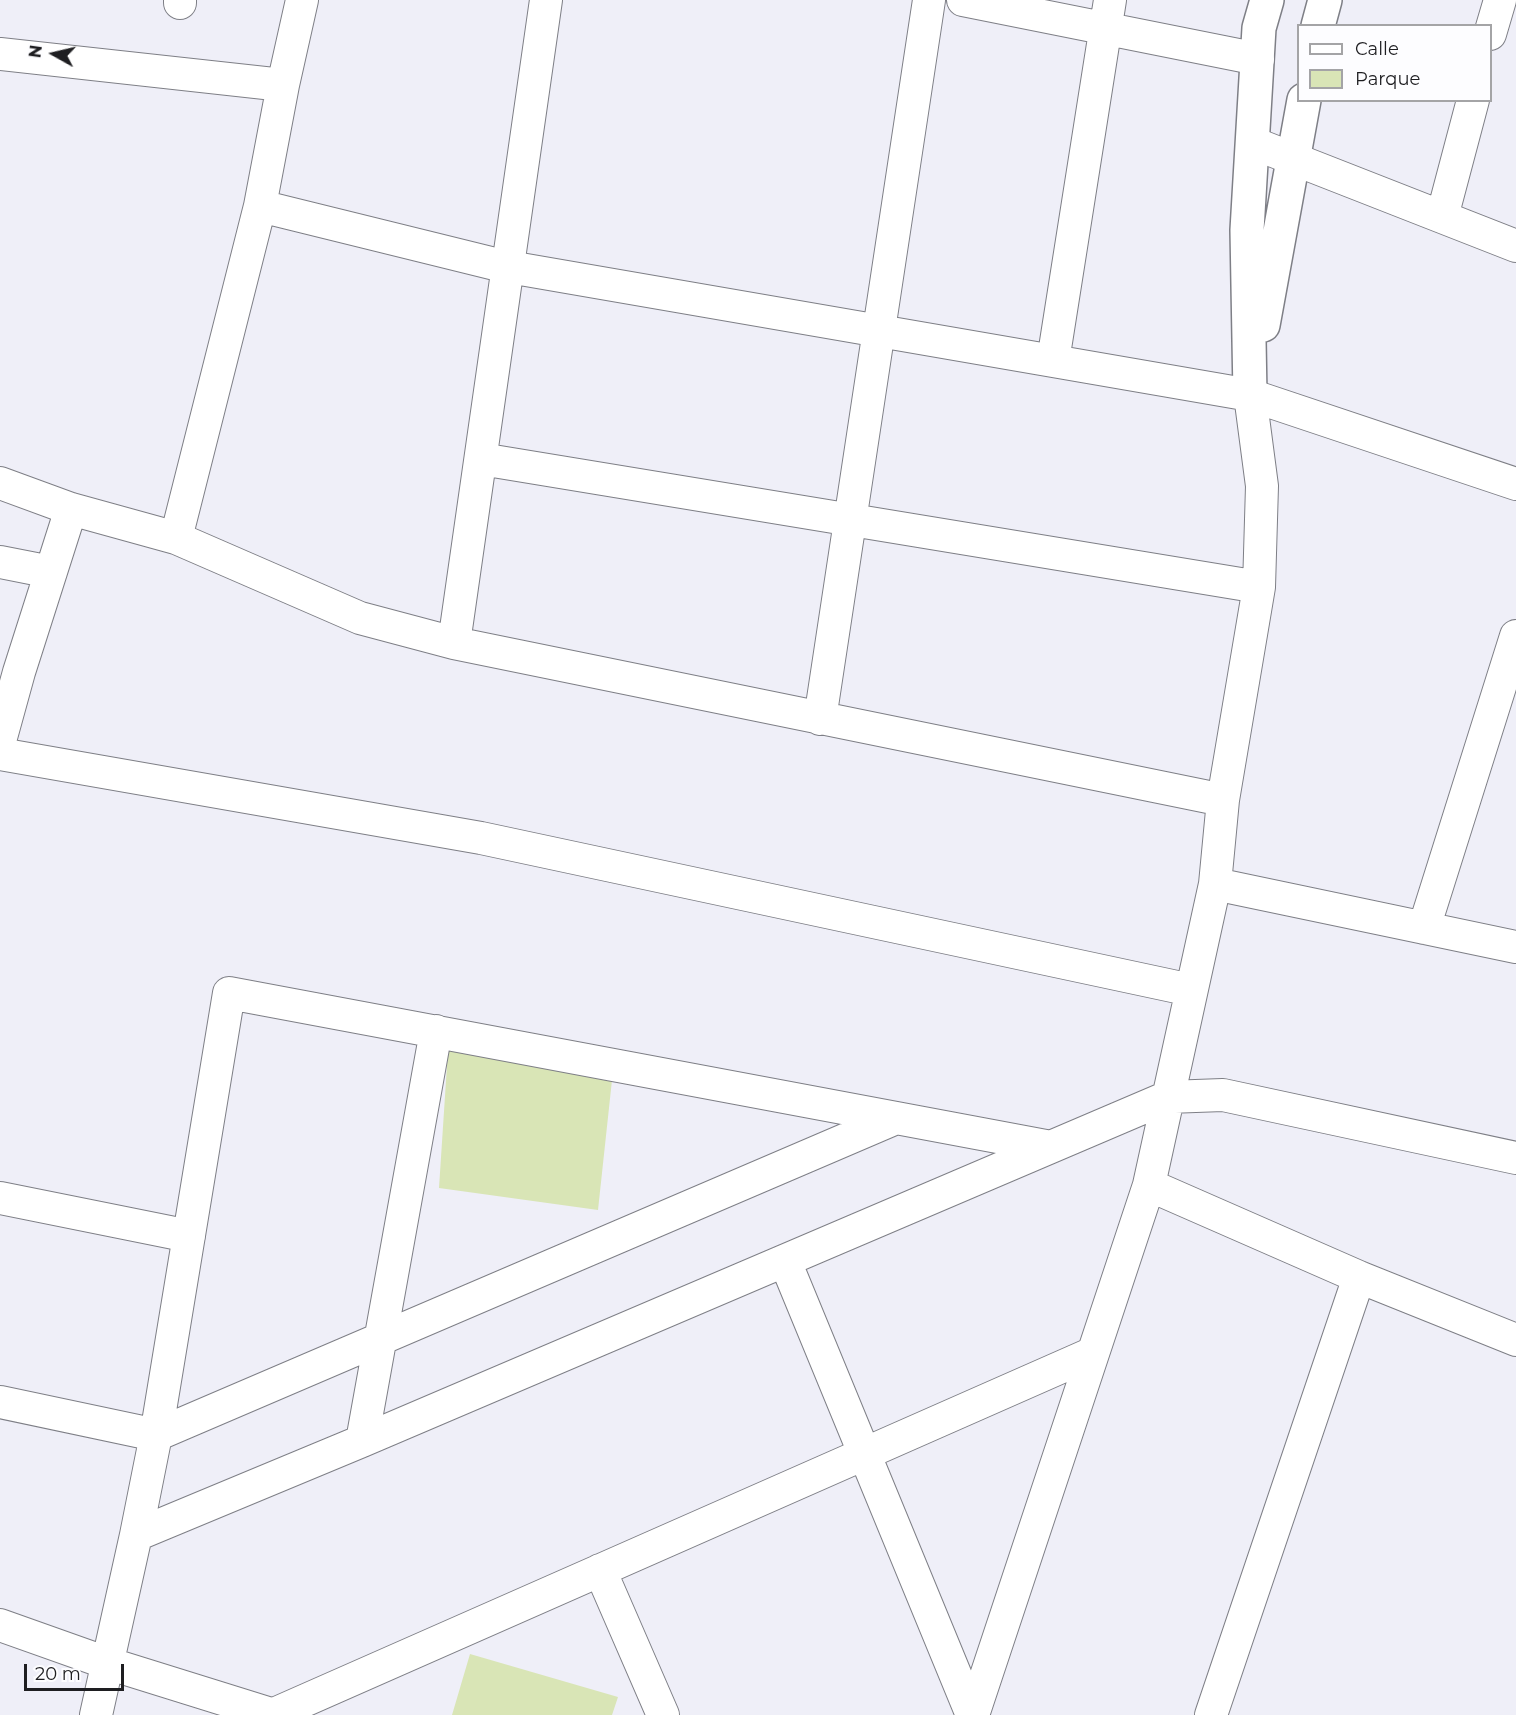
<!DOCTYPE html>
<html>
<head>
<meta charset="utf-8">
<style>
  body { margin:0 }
  #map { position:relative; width:1516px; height:1715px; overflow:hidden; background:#efeff8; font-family:Montserrat,sans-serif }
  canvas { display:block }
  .legend { position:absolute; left:1297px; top:24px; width:195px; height:78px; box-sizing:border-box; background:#fdfdff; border:2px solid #a4a4a6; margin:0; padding:8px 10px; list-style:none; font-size:18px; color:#1e1e21 }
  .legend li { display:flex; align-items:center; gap:12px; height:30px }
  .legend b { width:30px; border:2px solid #a4a4a6 }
  .north { position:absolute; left:24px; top:24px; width:60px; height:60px; -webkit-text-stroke:4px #fdfdff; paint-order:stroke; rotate:278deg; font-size:16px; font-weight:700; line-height:24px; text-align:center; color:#1e1e21 }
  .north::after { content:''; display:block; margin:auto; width:21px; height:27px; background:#1e1e21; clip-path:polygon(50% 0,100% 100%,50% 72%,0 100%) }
  .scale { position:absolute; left:24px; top:1664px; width:100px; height:27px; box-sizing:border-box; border:3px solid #1e1e21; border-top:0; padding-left:8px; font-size:18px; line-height:21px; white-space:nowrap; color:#1e1e21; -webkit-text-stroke:4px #fdfdff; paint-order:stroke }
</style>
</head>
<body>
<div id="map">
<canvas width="1516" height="1715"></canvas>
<ul class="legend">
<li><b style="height:8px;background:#fff"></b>Calle</li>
<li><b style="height:16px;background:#d9e5b6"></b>Parque</li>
</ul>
<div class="north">N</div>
<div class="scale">20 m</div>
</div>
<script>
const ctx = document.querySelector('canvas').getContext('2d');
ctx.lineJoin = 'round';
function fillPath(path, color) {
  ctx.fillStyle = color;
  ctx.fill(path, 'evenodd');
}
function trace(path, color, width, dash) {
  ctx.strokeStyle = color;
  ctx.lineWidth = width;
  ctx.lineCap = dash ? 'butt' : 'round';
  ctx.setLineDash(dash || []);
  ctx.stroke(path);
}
const green = new Path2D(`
  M448,1050l164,30 -14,130 -159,-22z
  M470,1654l148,43 -6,18h-160z`);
const minor = new Path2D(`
  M963,0l295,59
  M180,3v-3
  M1490,34l10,-34
  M0,54l283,31
  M1253,143l263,103
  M260,206l243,60 747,129 266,89
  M1442,217l31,-117
  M1053,361l57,-361
  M481,459l778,128
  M0,483l71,26 105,29 184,80 94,25 769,157
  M176,538l84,-332 23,-121 19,-85
  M0,562l51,10
  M454,643l92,-643
  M820,719l109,-719
  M0,741l19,-69 52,-163
  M0,754l481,84 710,152
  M1215,884l301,63
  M1424,928l92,-292
  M1149,1185l210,92 157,63
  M0,1198l189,38
  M785,1261l187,454
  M0,1402l156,33 -20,100
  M156,1435l73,-442 822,154
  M156,1435l740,-317
  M362,1441l74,-410
  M600,1570l63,145
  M0,1625l107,38 167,52
  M96,1715l40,-180 226,-94 806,-344 55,-2 293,63
  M272,1715l821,-362
  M973,1715l176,-530 66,-301 8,-84 36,-213 3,-101 -12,-91
  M1211,1715l148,-438`);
const tertiary = new Path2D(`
  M1318,26l7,-26
  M1263,325l41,-225
  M1250,395l-3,-165 12,-202 8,-28`);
fillPath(green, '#d9e5b6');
trace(minor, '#7e7f86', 34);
trace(tertiary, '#7e7f86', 36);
trace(minor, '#fff', 32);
trace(tertiary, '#fff', 33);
</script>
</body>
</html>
